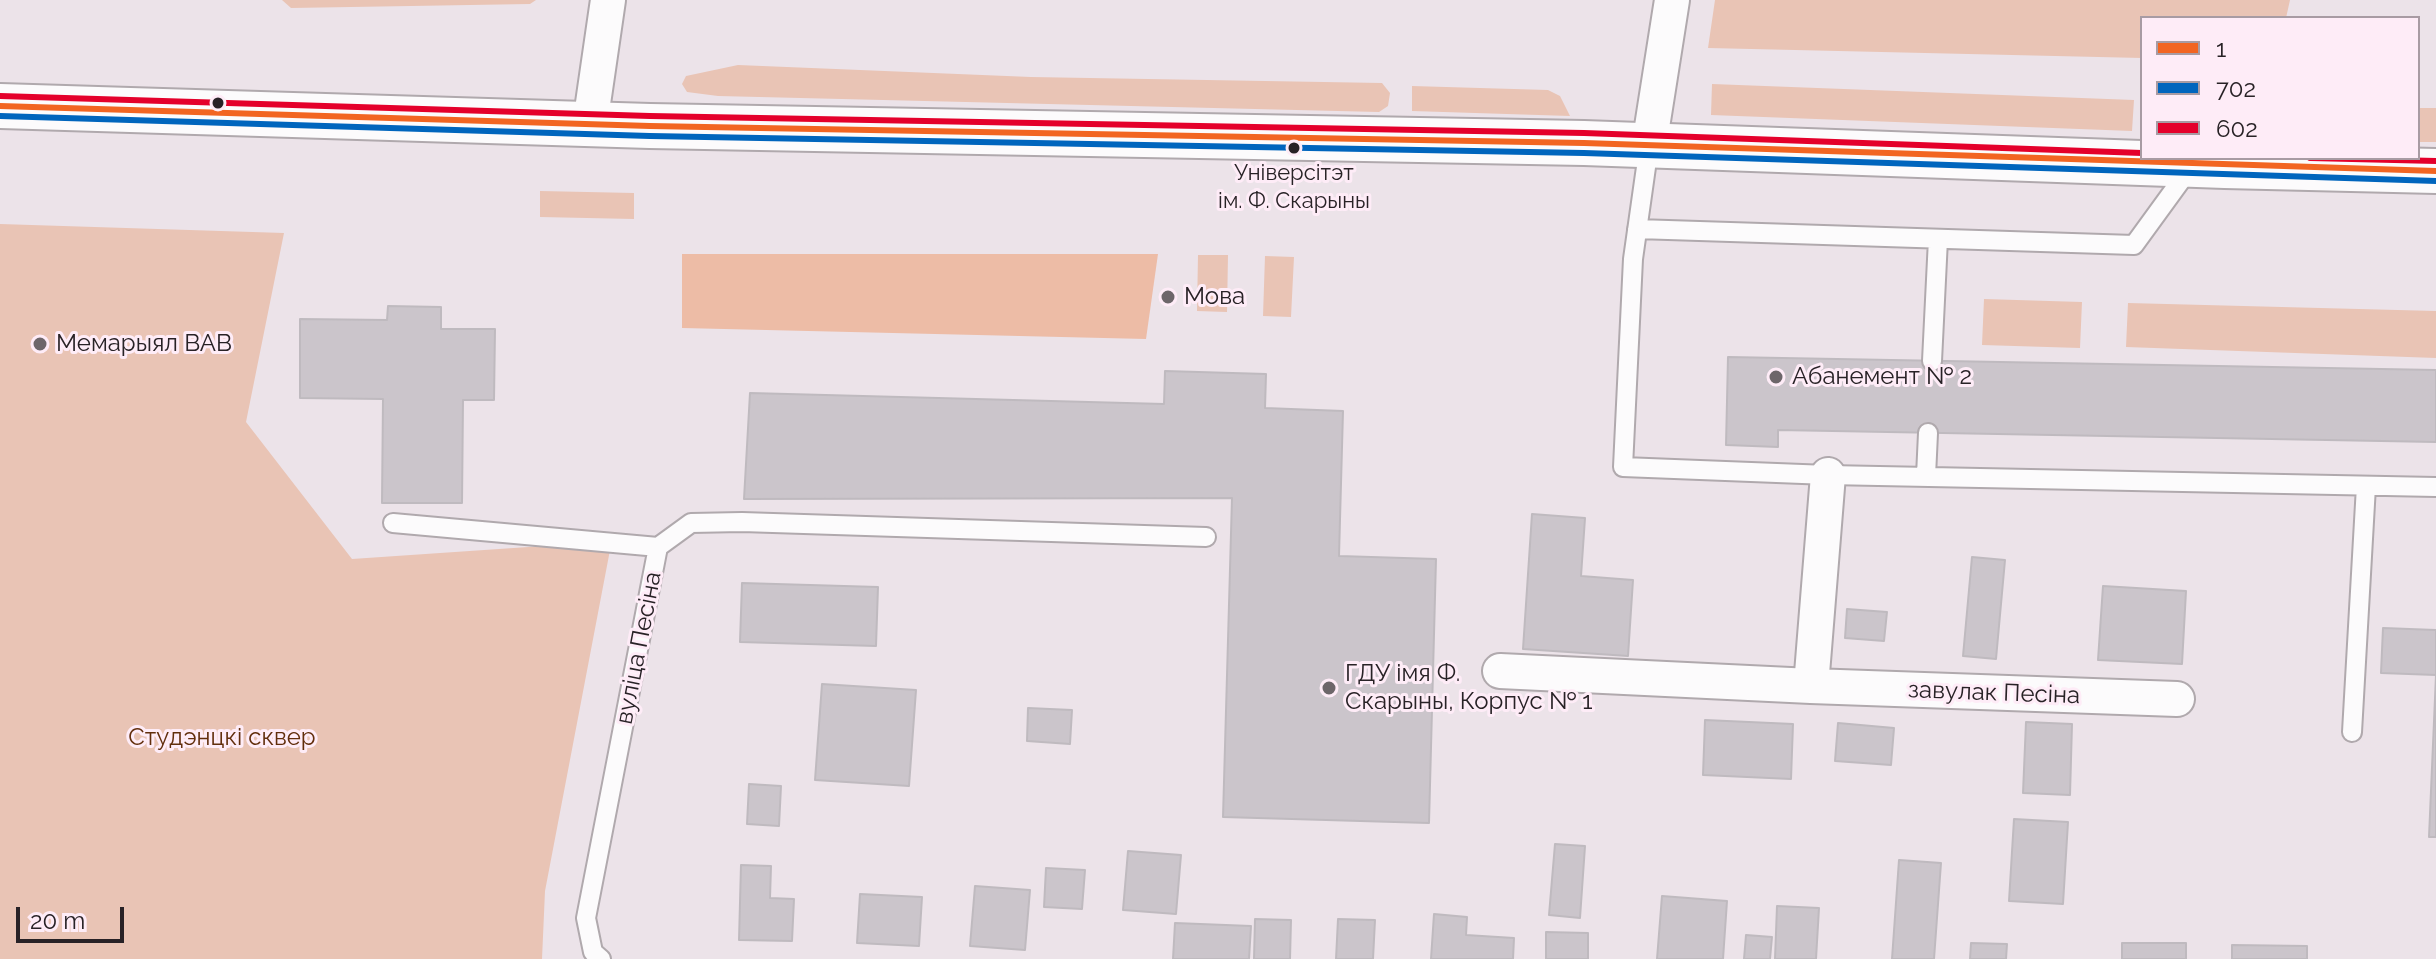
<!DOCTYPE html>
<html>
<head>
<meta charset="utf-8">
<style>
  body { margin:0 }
  #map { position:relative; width:2436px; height:959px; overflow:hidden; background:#ece3e9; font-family:Raleway,sans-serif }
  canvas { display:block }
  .legend { position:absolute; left:2140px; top:16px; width:280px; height:144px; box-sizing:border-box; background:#feecf7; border:2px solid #a89ba3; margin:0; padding:10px 14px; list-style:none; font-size:24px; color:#282226 }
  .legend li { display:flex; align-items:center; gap:16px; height:40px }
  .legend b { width:40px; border:2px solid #a89ba3 }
  .scale { position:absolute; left:16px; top:907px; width:108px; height:36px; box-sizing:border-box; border:4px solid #282226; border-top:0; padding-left:10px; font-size:24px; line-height:28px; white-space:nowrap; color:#282226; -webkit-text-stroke:6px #feecf7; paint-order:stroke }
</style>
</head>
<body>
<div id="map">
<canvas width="2436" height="959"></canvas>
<ul class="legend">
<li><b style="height:10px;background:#f26522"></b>1</li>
<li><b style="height:10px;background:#0065bd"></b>702</li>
<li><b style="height:10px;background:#e4002b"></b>602</li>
</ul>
<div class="scale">20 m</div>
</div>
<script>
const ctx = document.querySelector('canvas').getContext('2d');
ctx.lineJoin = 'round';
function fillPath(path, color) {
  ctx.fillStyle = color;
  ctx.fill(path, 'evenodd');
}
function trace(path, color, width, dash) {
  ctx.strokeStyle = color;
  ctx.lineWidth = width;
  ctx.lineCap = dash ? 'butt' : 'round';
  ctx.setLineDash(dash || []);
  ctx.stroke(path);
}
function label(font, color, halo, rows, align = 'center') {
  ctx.font = font + ' Raleway,sans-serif';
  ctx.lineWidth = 6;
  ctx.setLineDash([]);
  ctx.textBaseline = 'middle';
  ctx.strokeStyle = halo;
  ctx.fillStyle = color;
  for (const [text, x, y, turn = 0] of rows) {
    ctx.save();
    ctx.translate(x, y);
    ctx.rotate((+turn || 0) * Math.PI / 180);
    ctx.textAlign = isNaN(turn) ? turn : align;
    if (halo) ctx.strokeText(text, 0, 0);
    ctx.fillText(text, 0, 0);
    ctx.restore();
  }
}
const green = new Path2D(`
  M282,0h254l-6,4 -239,4z
  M1715,0h575l-4,18h-144v40l-434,-10z
  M738,65l293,12 351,6 8,10 -2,13 -9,6 -661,-16 -31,-4 -5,-8 4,-8z
  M1712,84l422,16 -2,31 -421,-16z
  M1412,86l136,4 12,6 10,20 -158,-5z
  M2418,108h18v34h-18z
  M540,191l94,2v26l-94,-2z
  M0,224l284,9 -38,189 106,137 191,-13 67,4 -65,341 -3,68h-542z
  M1198,255h30l-1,57 -30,-1z
  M1265,256l29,1 -3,60 -28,-1z
  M1984,299l98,3 -2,46 -98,-3z
  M2128,303l308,8v47l-310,-11z`);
const forest = new Path2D(`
  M682,254h476l-12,85 -464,-11z`);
const building = new Path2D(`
  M388,306l53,1v22h54l-1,71h-31l-1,103h-80l1,-104 -83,-1v-79l87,1z
  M1728,357l708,13v72l-658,-12v17l-52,-2z
  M1165,371l101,3 -1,34 78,3 -4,145 97,3 -7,264 -206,-6 9,-319 -488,1 6,-106 414,11z
  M1532,514l53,4 -4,58 52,4 -5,76 -105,-7z
  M1972,557l33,3 -9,99 -33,-3z
  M742,583l136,4 -2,59 -136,-4z
  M2103,586l83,5 -4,73 -84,-4z
  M1847,609l40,3 -3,29 -39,-3z
  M2383,628l53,2v207h-7l7,-162 -55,-2z
  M822,684l94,6 -7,96 -94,-6z
  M1028,708l44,2 -2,34 -43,-3z
  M1705,720l88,4 -2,55 -88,-4z
  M2026,722l46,2 -2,71 -47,-2z
  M1838,723l56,5 -3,37 -56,-4z
  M749,784l32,2 -2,40 -32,-2z
  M2014,819l54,3 -5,82 -54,-3z
  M1555,844l30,2 -5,72 -31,-3z
  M1128,851l53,4 -5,59 -53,-4z
  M1899,860l42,3 -7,96h-42z
  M741,865l30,1 -1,32 24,1 -2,42 -53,-1z
  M1046,868l39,2 -3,39 -38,-2z
  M975,886l55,4 -5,60 -55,-4z
  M860,894l62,3 -3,49 -62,-3z
  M1662,896l65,5 -4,58h-66z
  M1777,906l42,2 -3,51h-41z
  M1434,914l33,3 -1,18 48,3 -1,21h-82z
  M1255,919l36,1 -1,39h-36z
  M1338,919l37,1 -2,39h-37z
  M1175,923l76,3 -2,33h-76z
  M1546,932l42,1v26h-42z
  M1746,935l26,2 -2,22h-26z
  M1971,943l36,1 -1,15h-36z
  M2122,943h64v16h-64z
  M2232,945l75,1v13h-75z`);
const service = new Path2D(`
  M1649,146l-16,113 -10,208 205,8 608,12
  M1637,229l497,16 56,-77
  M1932,361l6,-122
  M1926,476l2,-43
  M393,523l265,24 -72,371 7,34 8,7
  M658,547l33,-24 51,-1 464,15
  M2352,732l14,-246`);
const minor = new Path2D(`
  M590,124l18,-124
  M1649,146l23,-146
  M1500,671l311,15 366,13
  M1811,686l17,-211`);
const primary = new Path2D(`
  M0,106l650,20 934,17 641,23 211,5`);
const bus1 = new Path2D(`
  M0,106l650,20 934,17 852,28`);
const bus2 = new Path2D(`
  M0,116l650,20 934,17 852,28`);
const bus3 = new Path2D(`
  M0,96l650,20 934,17 558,20
  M2310,158l126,3`);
const markers = [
  [218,103,7,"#282226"],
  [1294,148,7,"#282226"],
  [1168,297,8,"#6d666a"],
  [40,344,8,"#6d666a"],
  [1776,377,8,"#6d666a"],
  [1329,688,8,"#6d666a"]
];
const busNames = [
  ["Універсітэт",1294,173],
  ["ім. Ф. Скарыны",1294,201]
];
const poiNames = [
  ["Мова",1184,297],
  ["Мемарыял ВАВ",56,344],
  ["Абанемент № 2",1792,377],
  ["ГДУ імя Ф.",1345,674],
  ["Скарыны, Корпус № 1",1345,702]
];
const streetNames = [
  ["вуліца Песіна",639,648,-79],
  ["завулак Песіна",1994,693,2]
];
const parkNames = [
  ["Студэнцкі сквер",222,738]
];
fillPath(green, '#e9c4b5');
fillPath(forest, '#edbca6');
fillPath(building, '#cbc5cb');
trace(building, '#bfbabf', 2);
trace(service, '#b0a9ad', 22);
trace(minor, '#b0a9ad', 38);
trace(primary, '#b0a9ad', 48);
trace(service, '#fcfbfc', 18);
trace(minor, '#fcfbfc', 34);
trace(primary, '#fcfbfc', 44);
trace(bus1, '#f26522', 6);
trace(bus2, '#0065bd', 6);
trace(bus3, '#e4002b', 6);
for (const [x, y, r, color] of markers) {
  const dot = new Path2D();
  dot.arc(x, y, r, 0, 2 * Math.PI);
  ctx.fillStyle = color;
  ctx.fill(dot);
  trace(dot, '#feecf7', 3);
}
label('22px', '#282226', '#feecf7', busNames);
label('24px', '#282226', '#feecf7', poiNames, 'left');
label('24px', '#282226', '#feecf7', streetNames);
label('24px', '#622e0c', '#feecf7', parkNames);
</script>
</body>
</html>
